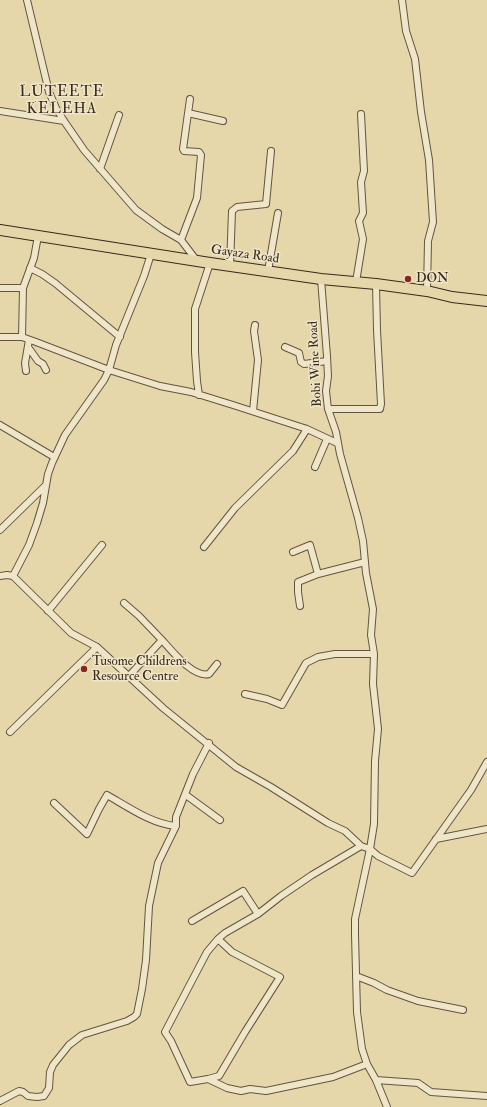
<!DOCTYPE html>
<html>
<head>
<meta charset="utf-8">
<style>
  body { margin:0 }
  canvas { display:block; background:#e6d7aa }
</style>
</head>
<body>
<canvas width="487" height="1107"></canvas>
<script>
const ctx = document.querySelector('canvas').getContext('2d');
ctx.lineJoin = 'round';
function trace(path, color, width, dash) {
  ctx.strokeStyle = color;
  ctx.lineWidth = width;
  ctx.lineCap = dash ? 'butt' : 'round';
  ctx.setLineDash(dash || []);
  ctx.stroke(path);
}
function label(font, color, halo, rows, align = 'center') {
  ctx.font = font + ' "IM FELL Double Pica",serif';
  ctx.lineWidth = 3;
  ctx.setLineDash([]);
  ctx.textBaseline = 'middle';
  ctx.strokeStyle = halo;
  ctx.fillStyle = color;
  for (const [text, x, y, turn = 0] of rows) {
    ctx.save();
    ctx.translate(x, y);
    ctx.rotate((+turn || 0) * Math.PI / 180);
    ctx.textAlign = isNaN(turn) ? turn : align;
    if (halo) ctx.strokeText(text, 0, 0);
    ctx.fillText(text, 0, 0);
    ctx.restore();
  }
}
const street = new Path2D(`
  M27,0l22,92 7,16 8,13 20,29 52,60 26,19 19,11 16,21
  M402,0l4,31 9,28 6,53 8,48 4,62 -5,19 -1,50
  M0,111l64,10
  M188,113l35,8
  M100,169l19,-54
  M181,240l16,-42 4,-43 -2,-3 -15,-1 -1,-2 7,-50
  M230,266l2,-55 5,-4 29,-3 5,-53
  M30,268l12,6 13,9 65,54
  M268,271l10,-58
  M321,279l6,77 1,20 -2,15 2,18 8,23 4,22 18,64 5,23 3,32 7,36 -2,26 3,19 -1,30 5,45 -3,32 -1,63 -4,25 -15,70v15l2,78 5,37 5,15 9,16 11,27
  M356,282l7,-43 -4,-18 4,-8 -2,-31 3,-11 -3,-57
  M0,288h23l11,-30 4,-22
  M0,337h22l14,5 73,28 51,16 31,6 42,13 74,24 30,14
  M22,337l1,-49
  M28,347l10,14 5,3 3,6
  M285,347l14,6 2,9 3,2 23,-3
  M26,371l-1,-8 4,-23
  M199,395l-2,-14 -2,-29v-43l15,-46
  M328,409h52l1,-5 -4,-74 -1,-46
  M253,411l5,-51 -4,-29 1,-6
  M0,425l54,32
  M315,467l12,-28
  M0,530l46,-45
  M204,547l31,-39 58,-57 14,-22
  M293,552l17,-7 8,29 47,-12
  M0,576l7,-1 6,1 58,57 26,14 66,61 73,59 35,20 57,36 17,8 16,15 9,3 8,7 34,17 59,-83 16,-28
  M13,576l16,-31 8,-22 6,-20 5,-29 4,-11 13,-28 39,-55 5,-10 7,-25 28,-69 7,-22
  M124,603l15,13 23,24 -34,37
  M300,606l-2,-14v-10l20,-8
  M48,611l54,-66
  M162,640c10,11 31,38 47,34l8,-10
  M245,694l22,5 15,6 24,-42 12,-6 17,-3h39
  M10,732l87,-85
  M186,795l34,25
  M54,803l33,31 12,-25 8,-14c21,12 45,29 69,31
  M436,839l51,-10
  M361,846l-49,29 -31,21 -23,18 -33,19 -7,6 -11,13 -42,80 6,9 19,41 18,-3 19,9 14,3 9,-2 16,2 67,-14 34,-13
  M192,921l51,-30 15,23
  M356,976l18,7 13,7 31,11 45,9
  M208,1079l11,-3 26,-44 35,-55 -48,-25 -14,-13
  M376,1080l42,3 13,9 56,4
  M0,1101l19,-10 4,1 5,4 9,1 7,-1 5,-8 1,-16 3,-7 16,-20 13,-10 45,-14 7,-4 3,-3 5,-25 4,-29 3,-54 9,-43 18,-37v-9l17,-43 16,-31`);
const primary = new Path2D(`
  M0,230l210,33 111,16 55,5 51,7 25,6 35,4`);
const markers = [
  [408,279,4,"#8f2418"],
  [84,669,4,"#8f2418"]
];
const streetNames = [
  ["Gayaza Road",245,255,8],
  ["Bobi Wine Road",316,364,-93]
];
const poiNames = [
  ["DON",416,279],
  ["Tusome Childrens",92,662],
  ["Resource Centre",92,677]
];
const quarterNames = [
  ["LUTEETE",62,93],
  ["KELEHA",62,110]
];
trace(street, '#64543f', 8);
trace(primary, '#39291b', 12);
trace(street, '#efe5c8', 6);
trace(primary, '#e6d7aa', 10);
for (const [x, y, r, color] of markers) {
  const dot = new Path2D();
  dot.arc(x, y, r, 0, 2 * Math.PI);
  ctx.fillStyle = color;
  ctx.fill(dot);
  trace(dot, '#efe5c8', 1.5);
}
label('13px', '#39291b', '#efe5c8', streetNames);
label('13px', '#39291b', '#efe5c8', poiNames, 'left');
ctx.letterSpacing = '1px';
label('15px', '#39291b', '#efe5c8', quarterNames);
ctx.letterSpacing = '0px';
</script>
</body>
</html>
